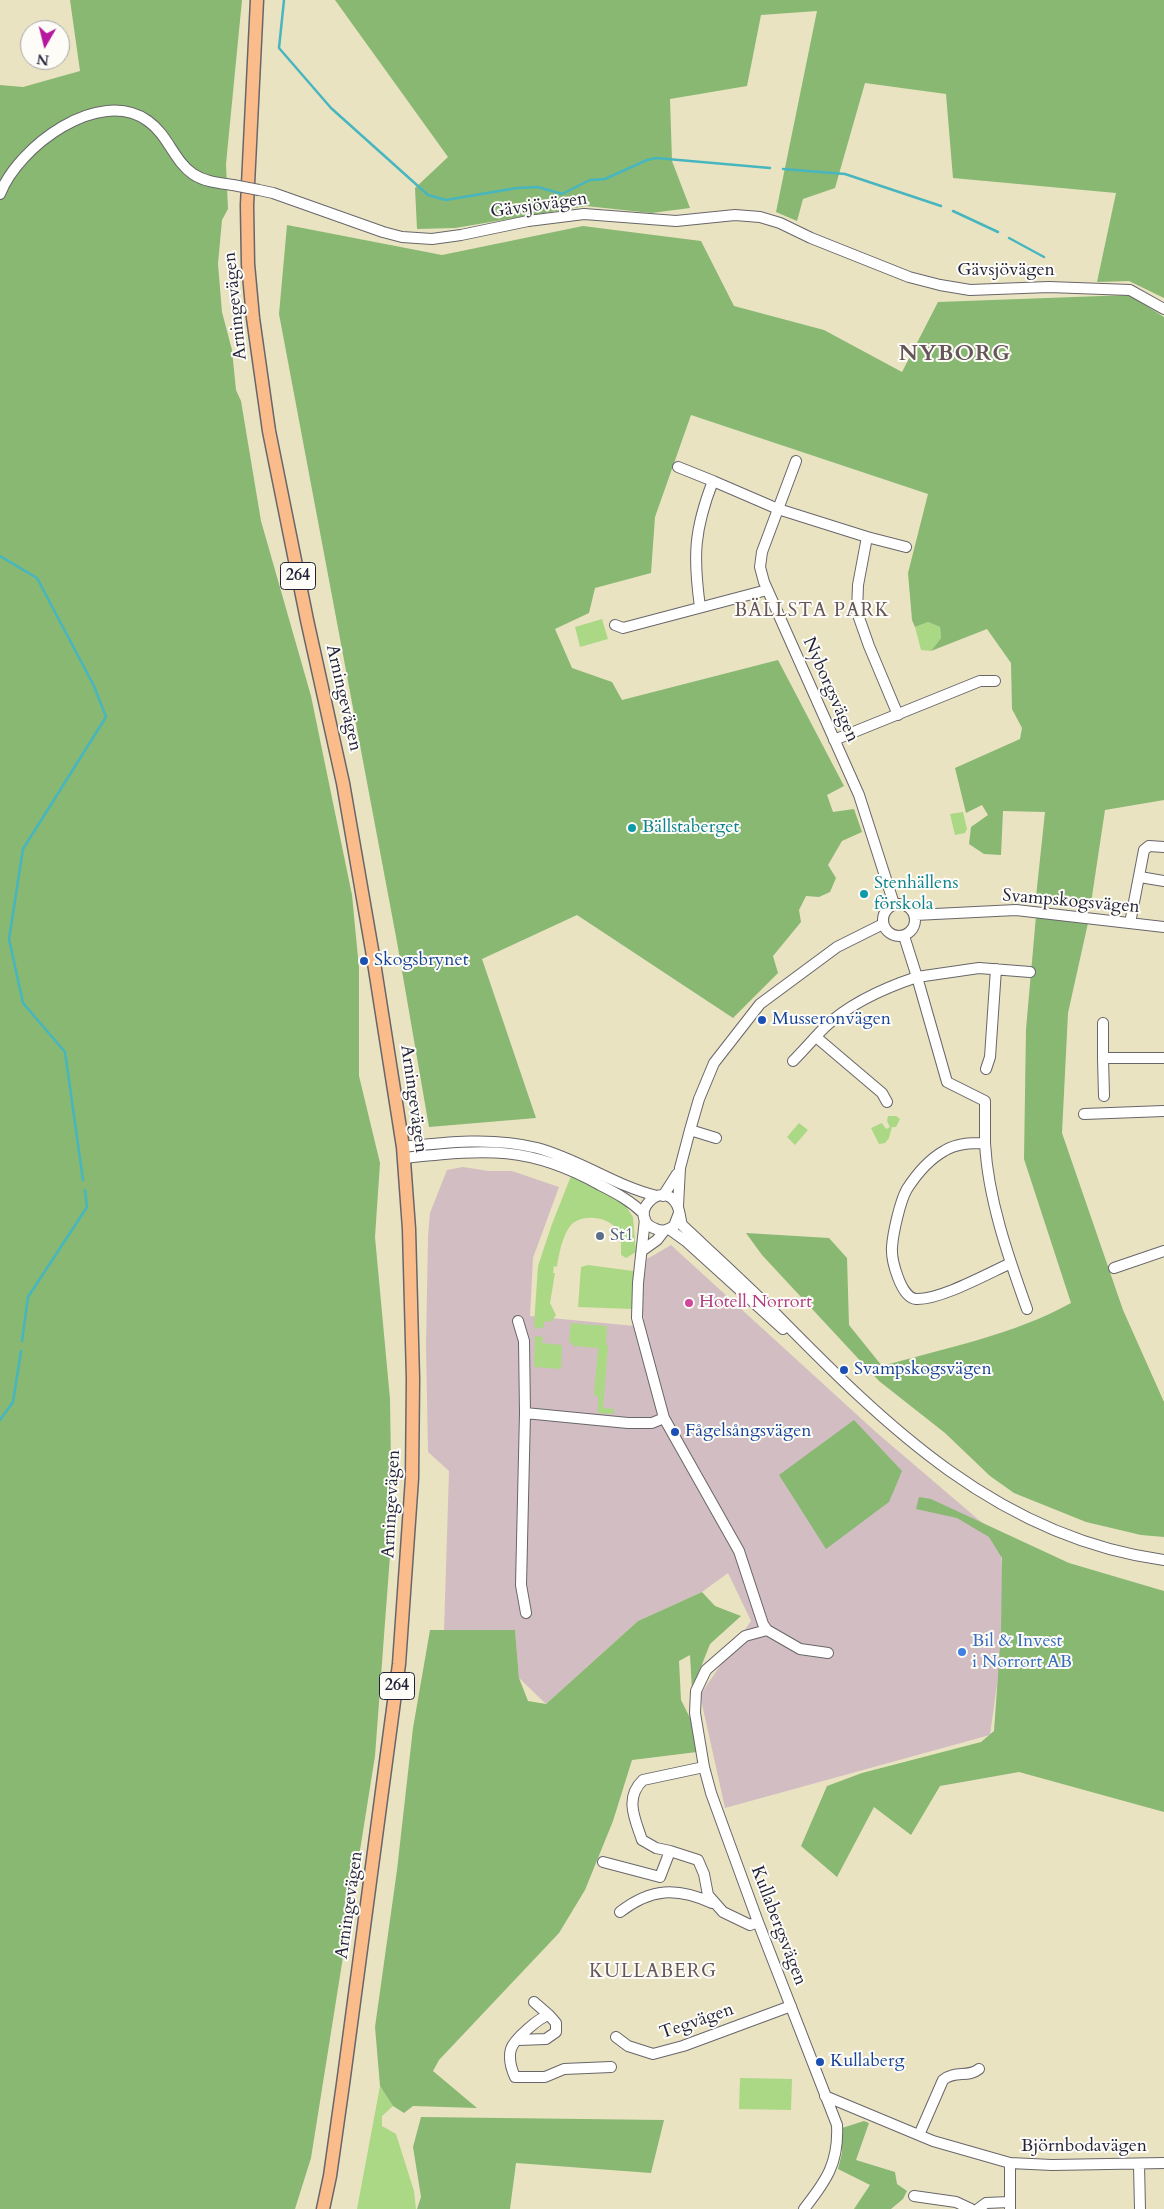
<!DOCTYPE html>
<html>
<head>
<meta charset="utf-8">
<style>
  body { margin:0 }
  #map { position:relative; width:1164px; height:2209px; overflow:hidden; background:#eae3c2; font-family:Cardo,serif }
  canvas { display:block }
  .north { position:absolute; left:20px; top:20px; width:50px; height:50px; box-sizing:border-box; background:#fdfcf7; border:1px solid #a5a5ac; border-radius:50%; rotate:188deg; font-size:14px; font-weight:700; line-height:20px; text-align:center; color:#22223b }
  .north::after { content:''; display:block; margin:auto; width:18px; height:22px; background:#b5179e; clip-path:polygon(50% 0,100% 100%,50% 72%,0 100%) }
</style>
</head>
<body>
<div id="map">
<canvas width="1164" height="2209"></canvas>
<div class="north">N</div>
</div>
<script>
const ctx = document.querySelector('canvas').getContext('2d');
ctx.lineJoin = 'round';
function fillPath(path, color) {
  ctx.fillStyle = color;
  ctx.fill(path, 'evenodd');
}
function trace(path, color, width, dash) {
  ctx.strokeStyle = color;
  ctx.lineWidth = width;
  ctx.lineCap = dash ? 'butt' : 'round';
  ctx.setLineDash(dash || []);
  ctx.stroke(path);
}
function label(font, color, halo, rows, align = 'center') {
  ctx.font = font + ' Cardo,serif';
  ctx.lineWidth = 4;
  ctx.setLineDash([]);
  ctx.textBaseline = 'middle';
  ctx.strokeStyle = halo;
  ctx.fillStyle = color;
  for (const [text, x, y, turn = 0] of rows) {
    ctx.save();
    ctx.translate(x, y);
    ctx.rotate((+turn || 0) * Math.PI / 180);
    ctx.textAlign = isNaN(turn) ? turn : align;
    if (halo) ctx.strokeText(text, 0, 0);
    ctx.fillText(text, 0, 0);
    ctx.restore();
  }
}
const industrial = new Path2D(`
  M463,1167l26,4h23l47,16 -26,71 -3,58 105,10 9,-6 -3,-19 6,-42 24,-14 206,188 123,105 6,82 -16,115 -265,73 -25,-113 51,-74 -23,-48 -26,19 -64,29 -92,83 -27,-26 -4,-48h-71l5,-159 -21,-19 -2,-107 2,-109 2,-23 17,-43z`);
const green = new Path2D(`
  M602,619l6,20 -28,8 -5,-20z
  M928,622l12,5 1,11 -10,13 -10,-1 -6,-23z
  M963,812l4,17 -2,4 -10,2 -5,-21z
  M888,1116h8l4,3 -4,8h-4l-3,11 -4,5 -6,1 -8,-16 11,-5 4,6 4,-2 -3,-6z
  M799,1123l9,7 -13,15 -8,-8z
  M571,1176l52,26 10,15 3,35 -10,6 -5,-3c0,-8 1,-20 -5,-27 -9,-11 -31,-14 -43,-5 -10,9 -14,31 -16,44l-3,-1 -1,7h2l-5,30 6,12 -5,7 -7,-1v6l-7,2 -3,-4 4,-59 14,-42z
  M588,1265l45,6 2,6 -3,32 -54,-2 3,-40z
  M571,1323l36,3 -1,17 2,4 -5,61 11,1v5l-16,-1v-17l-4,-1 4,-47 -25,-2 -1,-3h-3z
  M535,1336l8,1 -1,6 20,2 -1,24 -27,-2z
  M740,2078l52,1 -1,31 -52,-1z
  M380,2086l13,20 -11,10v10l14,8 18,57 2,18h-59z`);
const forest = new Path2D(`
  M70,0h172l-16,164 2,45 -6,11 -4,44 4,48 10,38 4,40 5,11 20,120 50,175 41,199 7,73v108l21,87 -5,74 15,162 2,130 -17,227 -64,402 -16,51h-295v-2124l23,2 57,-16z
  M335,0h829v298l-35,-17 -32,1 19,-89 -163,-15 -7,-84 -81,-11 -30,105 -32,11 -6,22 -21,-9 41,-201 -56,4 -14,71 -77,13 2,62 18,47 -39,5 -65,-7 -131,22 -38,1 -2,-41 33,-31z
  M287,225l155,30 141,-29 118,15 33,65 90,24 78,42 36,-70 191,-7 35,22v483l-59,10 -14,93 -55,-6 9,-85 -42,-1 -2,44 -17,-1 -15,-10 2,-17 17,-12 -6,-10 -16,8 -11,-45 65,-29 2,-11 -10,-19 -1,-46 -24,-34 -56,22 10,-13 -1,-11 -12,-5 -13,5 -3,-7 -4,-47 20,-79 -237,-79 -36,102 -4,56 -56,15 -6,25 -34,16 17,39 40,14 10,18 156,-40 66,126 -17,9 6,17 21,-3 8,23 -20,9 -14,24 8,13 -6,14 -11,5 -13,-1 -7,14 2,12 -28,34 5,17 -45,45 -156,-103 -95,44 54,159 -107,9 -32,-185 -118,-628z
  M1036,916l52,7 -20,90 -6,120 61,177 41,92v135l-23,-2 -55,-13 -72,-29 -24,-17 -45,-43 -66,-52 -117,-126 -16,-22 83,5 18,20 2,67 33,41c64,-18 131,-31 189,-63l-47,-144 2,-130z
  M854,1420l48,51 -13,31 -63,47 -47,-74z
  M919,1497l12,2 138,64 95,28v221l-145,-40 -79,14 -29,49 -37,-28 -37,70 -36,-31 26,-60 35,-13 119,-31 13,-11 7,-98 1,-75 -13,-21 -32,-19 -41,-9z
  M702,1592l13,14 26,10 -31,28 -18,46 -2,-35 -11,6 2,39 12,24 4,28 -65,8 -19,61 -28,69 -26,43 -120,127 -6,11 44,37 -64,-2 -9,7 -11,-7 -13,-20 -5,-59 22,-157 16,-142 17,-98h85l4,48 9,23 18,3 92,-83z
  M421,2117l243,3 -13,53 -135,-10 -6,46h-93l4,-12 -8,-50z
  M864,2121l5,2 -13,37 39,12 2,12 10,7 -4,8 -12,10h-37l16,-24 -32,-16 4,-16v-25z`);
const stream = new Path2D(`
  M284,0l-5,48 52,60 97,87 18,5 71,-12 21,-1 24,7 28,-14 15,-1 42,-19 9,-2 114,10
  M783,169l62,5 96,32
  M953,211l45,21
  M1009,238l35,19
  M0,556l37,22 57,108 12,31 -83,132 -14,90 14,64 42,49 18,128
  M22,1341l6,-44 59,-90 -2,-17
  M0,1420l13,-18 8,-51`);
const minor = new Path2D(`
  M259,190l14,3 110,39 19,5 30,2 29,-4 67,-14 56,-7 92,7 59,-6 25,2 20,6 31,15 98,39 31,8 30,5 79,-3 81,3 34,19
  M0,194c18,-47 99,-108 148,-73 20,14 26,40 45,53 12,8 26,9 40,11
  M796,461l-34,91 -2,15 4,15 95,213 35,109
  M678,467l35,14
  M867,537l39,10
  M700,607c-7,-51 -6,-77 13,-126l65,28 89,28 -9,48 -1,27 12,34 29,69
  M615,625l8,3 144,-38
  M834,740l146,-59h15
  M1140,877l24,4
  M883 920a16 16 0 1 1 32 0a16 16 0 1 1-32 0Z
  M915,915l101,-5 148,17
  M1130,923l14,-73 5,-4 15,1
  M1103,1023v35h61
  M816,1037l66,56 5,9
  M1103,1058l1,38
  M793,1061c11,-11 21,-23 32,-34 25,-24 59,-39 92,-50l-13,-41
  M986,1069l4,-12 6,-88
  M1084,1114l80,-3
  M690,1130l26,8
  M985,1143c3,56 23,113 42,166
  M403,1147c43,-5 91,-10 134,1 42,11 78,38 120,48
  M404,1158c79,-8 123,-14 196,27 16,8 31,16 44,29
  M663,1196l14,-22
  M678,1206l2,-38 10,-38 9,-31 15,-36 46,-59 77,-57 46,-23
  M679,1213l-5,13c-6,4 -11,6 -18,3 -32,-11 6,-53 21,-24 3,6 3,14 5,20 31,29 63,58 93,88 111,113 224,225 389,247
  M645,1219l-7,64 -1,35 27,100 75,133 24,73 4,6 33,19 28,4
  M669,1229l18,13 96,87
  M643,1250l14,-10 7,-9
  M1011,1263c-24,11 -71,37 -95,36 -15,-1 -25,-39 -24,-52 1,-14 8,-46 15,-58 9,-14 23,-30 37,-38 13,-8 27,-8 41,-8v-42l-38,-19 -30,-105 62,-9 51,4
  M1114,1268l50,-17
  M518,1321l6,20 1,72
  M526,1613l-5,-28 4,-172 103,10h24l12,-5
  M767,1630l-22,6 -39,34 -10,21 -1,22 9,54 7,26 47,129 79,203c2,38 -11,56 -33,84
  M670,1851l-14,-3 -14,-8c-7,-21 -18,-42 1,-60l61,-13
  M603,1862l57,15 10,-26 28,9 6,14 4,21 15,17 27,13 8,-3
  M620,1912c31,-24 57,-25 92,-9
  M534,2002l15,13
  M616,2037l12,9 25,8 30,-8 108,-40
  M518,2040l28,-1 10,-7v-9l-7,-8c-9,2 -35,24 -38,34 -3,10 0,19 4,28h30l19,-8 47,-2
  M825,2096l108,45 77,22 42,2 112,-2
  M919,2135l24,-55c12,-10 25,-2 36,-11
  M1139,2164l1,45
  M914,2196l42,6 15,7
  M978,2209l8,-6 23,-1
  M1010,2209v-46`);
const major = new Path2D(`
  M257,0l-10,205 1,59 5,54 16,113 38,189 36,163 29,167 31,197 6,82 4,150 -1,99 -13,186 -56,420 -13,92 -7,33`);
const minorBridge = new Path2D(`
  M233,185l26,5`);
const markers = [
  [632,828,5,"#0f9aa8"],
  [864,894,5,"#0f9aa8"],
  [364,961,5,"#1a4fb4"],
  [762,1020,5,"#1a4fb4"],
  [600,1236,5,"#5c6f8a"],
  [689,1303,5,"#d1479c"],
  [844,1370,5,"#1a4fb4"],
  [675,1432,5,"#1a4fb4"],
  [962,1652,5,"#3f7fe0"],
  [820,2062,5,"#1a4fb4"]
];
const shields = [
  [298,576,35],
  [397,1686,35]
];
const shieldNames = [
  ["264",298,576],
  ["264",397,1686]
];
const streetNames = [
  ["Gävsjövägen",539,206,-8],
  ["Gävsjövägen",1006,271],
  ["Arningevägen",236,306,-96],
  ["Nyborgsvägen",830,690,66],
  ["Arningevägen",343,698,77],
  ["Svampskogsvägen",1071,902,5],
  ["Arningevägen",413,1099,82],
  ["Arningevägen",392,1504,-87],
  ["Arningevägen",350,1905,-82],
  ["Kullabergsvägen",778,1926,69],
  ["Tegvägen",697,2022,-19],
  ["Björnbodavägen",1084,2147]
];
const cultureNames = [
  ["Bällstaberget",642,828],
  ["Stenhällens",874,884],
  ["förskola",874,905]
];
const transitNames = [
  ["Skogsbrynet",374,961],
  ["Musseronvägen",772,1020],
  ["Svampskogsvägen",854,1370],
  ["Fågelsångsvägen",685,1432],
  ["Kullaberg",830,2062]
];
const serviceNames = [
  ["St1",610,1236]
];
const hotelNames = [
  ["Hotell Norrort",699,1303]
];
const shopNames = [
  ["Bil & Invest",972,1642],
  ["i Norrort AB",972,1663]
];
const neighbourhoodNames = [
  ["BÄLLSTA PARK",812,612],
  ["KULLABERG",653,1973]
];
const districtNames = [
  ["NYBORG",955,355]
];
fillPath(industrial, '#d2bec2');
fillPath(green, '#abd885');
fillPath(forest, '#88b872');
trace(stream, '#47b6bf', 2.5);
trace(minor, '#68666a', 12);
trace(major, '#68666a', 15);
trace(minor, '#fff', 10);
trace(major, '#f9bc8a', 12);
trace(minorBridge, '#68666a', 12, []);
trace(minorBridge, '#fff', 10);
for (const [x, y, r, color] of markers) {
  const dot = new Path2D();
  dot.arc(x, y, r, 0, 2 * Math.PI);
  ctx.fillStyle = color;
  ctx.fill(dot);
  trace(dot, '#fdfcf7', 2);
}
for (const [x, y, w] of shields) {
  const box = new Path2D();
  box.roundRect(x - w / 2, y - 13.5, w, 27, 4);
  ctx.fillStyle = '#fdfcf7';
  ctx.fill(box);
  trace(box, '#22223b', 1);
}
label('bold 16px', '#22223b', null, shieldNames);
label('18px', '#22223b', '#fdfcf7', streetNames);
label('18px', '#0d838f', '#fdfcf7', cultureNames, 'left');
label('18px', '#164399', '#fdfcf7', transitNames, 'left');
label('18px', '#4e5e75', '#fdfcf7', serviceNames, 'left');
label('18px', '#b23c85', '#fdfcf7', hotelNames, 'left');
label('18px', '#366cbe', '#fdfcf7', shopNames, 'left');
ctx.letterSpacing = '1px';
label('19px', '#64565a', '#fdfcf7', neighbourhoodNames);
ctx.letterSpacing = '0px';
ctx.letterSpacing = '1px';
label('bold 22px', '#64565a', '#fdfcf7', districtNames);
ctx.letterSpacing = '0px';
</script>
</body>
</html>
